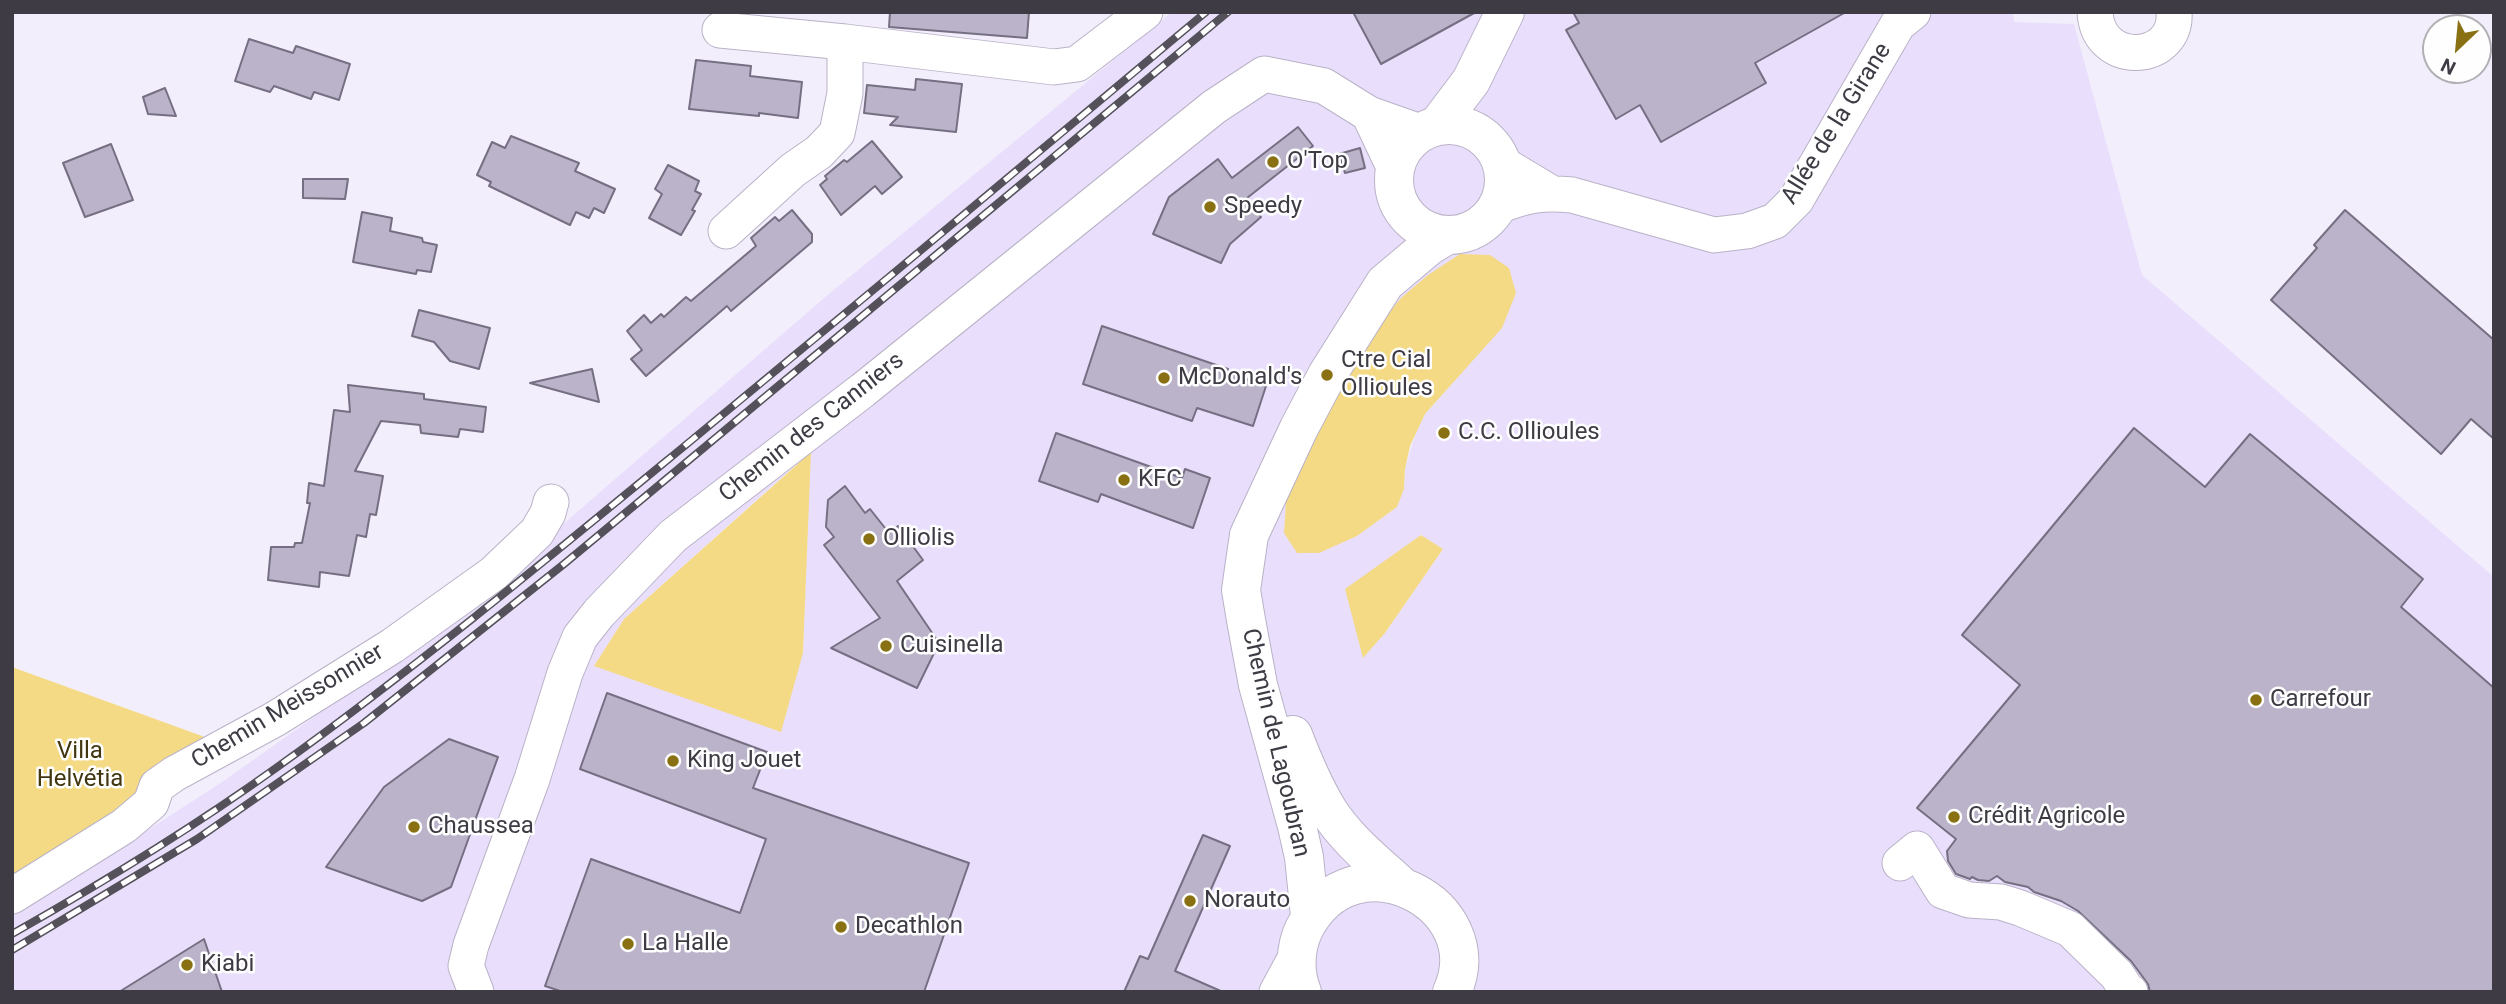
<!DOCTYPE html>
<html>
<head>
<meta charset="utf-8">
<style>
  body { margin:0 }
  #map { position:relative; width:2506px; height:1004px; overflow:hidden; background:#f3eefc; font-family:Roboto,sans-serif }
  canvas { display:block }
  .frame { position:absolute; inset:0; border:14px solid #3e3b44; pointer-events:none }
  .north { position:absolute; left:2422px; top:14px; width:70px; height:70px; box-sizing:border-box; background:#fefefe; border:2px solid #b1b0b4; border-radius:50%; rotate:206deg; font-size:19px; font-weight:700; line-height:28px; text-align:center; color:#3e3b44 }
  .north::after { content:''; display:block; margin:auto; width:24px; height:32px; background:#897012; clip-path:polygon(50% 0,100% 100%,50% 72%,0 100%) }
</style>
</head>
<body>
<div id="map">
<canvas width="2506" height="1004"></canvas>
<div class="frame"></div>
<div class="north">N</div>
</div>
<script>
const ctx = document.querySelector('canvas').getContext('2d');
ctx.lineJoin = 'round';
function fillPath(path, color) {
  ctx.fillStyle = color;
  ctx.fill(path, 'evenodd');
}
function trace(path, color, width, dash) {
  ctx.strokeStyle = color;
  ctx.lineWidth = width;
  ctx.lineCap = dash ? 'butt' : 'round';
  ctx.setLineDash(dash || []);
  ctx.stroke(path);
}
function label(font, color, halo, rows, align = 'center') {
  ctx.font = font + ' Roboto,sans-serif';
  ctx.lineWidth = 5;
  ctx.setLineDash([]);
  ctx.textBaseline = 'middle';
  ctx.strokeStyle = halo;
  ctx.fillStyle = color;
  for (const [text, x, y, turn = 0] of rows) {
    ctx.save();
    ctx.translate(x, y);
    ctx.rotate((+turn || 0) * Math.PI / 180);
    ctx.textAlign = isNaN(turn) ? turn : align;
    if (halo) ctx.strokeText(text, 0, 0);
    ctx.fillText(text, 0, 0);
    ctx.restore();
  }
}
const built = new Path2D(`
  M1172,12h841l1,10 60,2 68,251 352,302v415h-2482v-79l74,-43 136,-88 133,-94 139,-104 330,-286zM1508,267l-58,119 -25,28 -9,18 -11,37 -1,20 -7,18 -40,29 -16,7zM810,452l-7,201 -209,13 30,-47zM1421,535l22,14 -58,84 -22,24z`);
const green = new Path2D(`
  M1460,254l30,1 19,13 7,25 -14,35 -77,86 -15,32 -5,23 -1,20 -7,18 -40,29 -38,17h-22l-13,-20 2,-31 15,-42 72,-129 29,-34 26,-22z
  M811,452l-8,201 -22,79 -187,-66 30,-47z
  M1421,535l22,14 -58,84 -22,25 -18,-69z
  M12,667l201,73 -70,67 -131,83z`);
const building = new Path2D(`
  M890,12h139l-2,26 -138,-11z
  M1353,12h123l-95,52z
  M1573,12h273l-91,51 11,20 -105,59 -21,-37 -24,14 -50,-89 13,-7z
  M249,39l44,14 3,-7 54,18 -11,36 -25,-8 -3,7 -37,-13 -4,6 -35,-11z
  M696,60l55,6 -1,10 52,6 -4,36 -39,-5v3l-70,-7z
  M916,79l46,5 -6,48 -66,-7 8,-8 -34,-4 3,-28 48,5z
  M165,88l11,28 -28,-2 -5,-17z
  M1298,127l15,19 -66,52 14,19 -31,27 -9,19 -68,-29 16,-37 49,-38 14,19z
  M511,136l68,27 -4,8 40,18 -11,24 -10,-5 -5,10 -13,-6 -6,13 -81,-39 2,-4 -14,-7 15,-33 13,6z
  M872,141l30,36 -20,17 -7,-8 -34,29 -21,-30 7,-6 -2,-3 19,-16 3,2z
  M111,144l22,56 -48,17 -22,-54z
  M1360,148l5,20 -20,5 -6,-19z
  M668,165l31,16 -4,10 6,3 -9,16 3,1 -14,24 -32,-17 13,-24 -7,-5z
  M303,179h45l-3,20 -42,-1z
  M792,210l20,24v8l-81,69 -4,-5 -81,70 -15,-17 11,-9 -15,-19 17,-16 7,8 10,-9 3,3 22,-20 5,4 65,-55 -5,-8 24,-21 4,4z
  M2345,210l149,130v99l-23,-20 -30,35 -170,-154 46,-52 -3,-3z
  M362,212l30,6 -2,13 32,7 1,4 14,3 -6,27 -14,-2 -1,4 -63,-12z
  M419,310l71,18 -11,41 -29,-8 -16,-19 -22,-6z
  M1102,326l126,43 -1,3 39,14 -13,40 -56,-18 -5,13 -109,-37z
  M592,369l7,33 -69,-19z
  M348,385l76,9v5l62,8 -3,25 -23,-3 -2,8 -37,-4 -1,-8 -39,-4 -26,50 28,5 -7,39 -6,-1 -4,23 -9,-2 -8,41 -29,-4 -1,15 -51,-7 3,-33h23l1,-4h7l8,-40h-3l2,-20 15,3 10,-76 16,2z
  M2134,428l71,59 45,-53 173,145 -22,28 93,81v304h-344l-2,-8 -17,-23 -53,-50 -17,-10 -27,-9 -6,-5 -23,-5 -8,-6 -8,5 -11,-1 -6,-3 -2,2 -14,-5 -8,-13 -1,-10 9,-12 -39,-31 103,-123 -58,-50z
  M1056,433l126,45 3,-9 25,9 -17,50 -92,-34 -3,8 -59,-21z
  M845,486l20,27 5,-4 19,24 9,-7 25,34 -26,21 42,62 -22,45 -86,-40 49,-30 -56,-73 10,-8 -8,-10 2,-27z
  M607,693l160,59 -14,36 216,75 -45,129h-361l-18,-6 46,-127 149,54 26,-74 -186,-70z
  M449,739l49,18 -47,130 -29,14 -96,-34 58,-80z
  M1203,835l27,11 -55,125 48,21h-99l16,-36 8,3z
  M204,939l18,53h-103z`);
const minor = new Path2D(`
  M2095,12c3,57 83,51 79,0
  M720,30l125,12 209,25 23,-3 68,-52
  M1369,114l26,55
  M1501,163l50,30
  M1496,207c28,-12 46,-15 76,-12l142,40 33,-4 28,-10 21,-21 102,-176 15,-12
  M726,231l67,-61 26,-18 18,-19 8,-40v-51
  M1900,863l17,-14 26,42 26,9 32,2 19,6 50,21 47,46 9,14 4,3
  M12,896l112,-70 27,-23 6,-17 17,-12 101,-55 117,-73 102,-73 43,-41 11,-19 3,-11
  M476,992l-10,-26 5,-21 61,-166 33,-106 15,-36 19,-24 74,-77 190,-146 351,-283 50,-33 60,12 45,28 51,18
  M1277,992l19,-35`);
const major = new Path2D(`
  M1394 180a55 55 0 1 1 110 0a55 55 0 1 1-110 0Z
  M1437,126l34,-45 34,-69
  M1293,735c10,26 20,51 35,75 18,29 47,52 72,75
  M1310,916l-6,-59 -7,-31 -39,-141 -12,-65 -5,-30 8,-55 50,-107 28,-53 58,-92 44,-37 18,-11
  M1302,992c-8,-19 -7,-44 2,-63 50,-98 188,-24 148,63`);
const rail = new Path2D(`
  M12,934c90,-51 179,-105 264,-166 142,-102 276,-213 411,-324 174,-143 346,-287 519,-432
  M12,950l185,-111 167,-116 200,-159 664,-552`);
const markers = [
  [1273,162,7,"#897012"],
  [1210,207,7,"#897012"],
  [1327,375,7,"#897012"],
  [1164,378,7,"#897012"],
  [1444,433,7,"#897012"],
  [1124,480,7,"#897012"],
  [869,539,7,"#897012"],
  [886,646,7,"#897012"],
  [2256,700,7,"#897012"],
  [673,761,7,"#897012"],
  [1954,817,7,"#897012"],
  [414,827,7,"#897012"],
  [1190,901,7,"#897012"],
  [841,927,7,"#897012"],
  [628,944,7,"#897012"],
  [187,965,7,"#897012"]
];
const streetNames = [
  ["Allée de la Girane",1837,124,-58],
  ["Chemin des Canniers",812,428,-38],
  ["Chemin Meissonnier",288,707,-31],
  ["Chemin de Lagoubran",1275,743,77]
];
const poiNames = [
  ["O'Top",1287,162],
  ["Speedy",1224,207],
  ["Ctre Cial",1341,361],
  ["Ollioules",1341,389],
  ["McDonald's",1178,378],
  ["C.C. Ollioules",1458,433],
  ["KFC",1138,480],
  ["Olliolis",883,539],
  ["Cuisinella",900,646],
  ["Carrefour",2270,700],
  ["King Jouet",687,761],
  ["Crédit Agricole",1968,817],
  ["Chaussea",428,827],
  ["Norauto",1204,901],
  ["Decathlon",855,927],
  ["La Halle",642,944],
  ["Kiabi",201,965]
];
const parkNames = [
  ["Villa",80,752],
  ["Helvétia",80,780]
];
fillPath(built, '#e9dffc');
fillPath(green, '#f4da85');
fillPath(building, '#bbb3c9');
trace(building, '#766f83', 2);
trace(minor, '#bab2c7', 37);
trace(major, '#bab2c7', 40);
trace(minor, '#fff', 35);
trace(major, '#fff', 38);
trace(rail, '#54515a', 8);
trace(rail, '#fefefe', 5, [16]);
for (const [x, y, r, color] of markers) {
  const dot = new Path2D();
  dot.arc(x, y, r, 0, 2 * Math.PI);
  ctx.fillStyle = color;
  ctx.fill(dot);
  trace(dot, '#fefefe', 2.5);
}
label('24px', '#3e3b44', '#fefefe', streetNames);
label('24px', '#3e3b44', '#fefefe', poiNames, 'left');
label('24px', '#413610', '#fefefe', parkNames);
</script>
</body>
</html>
